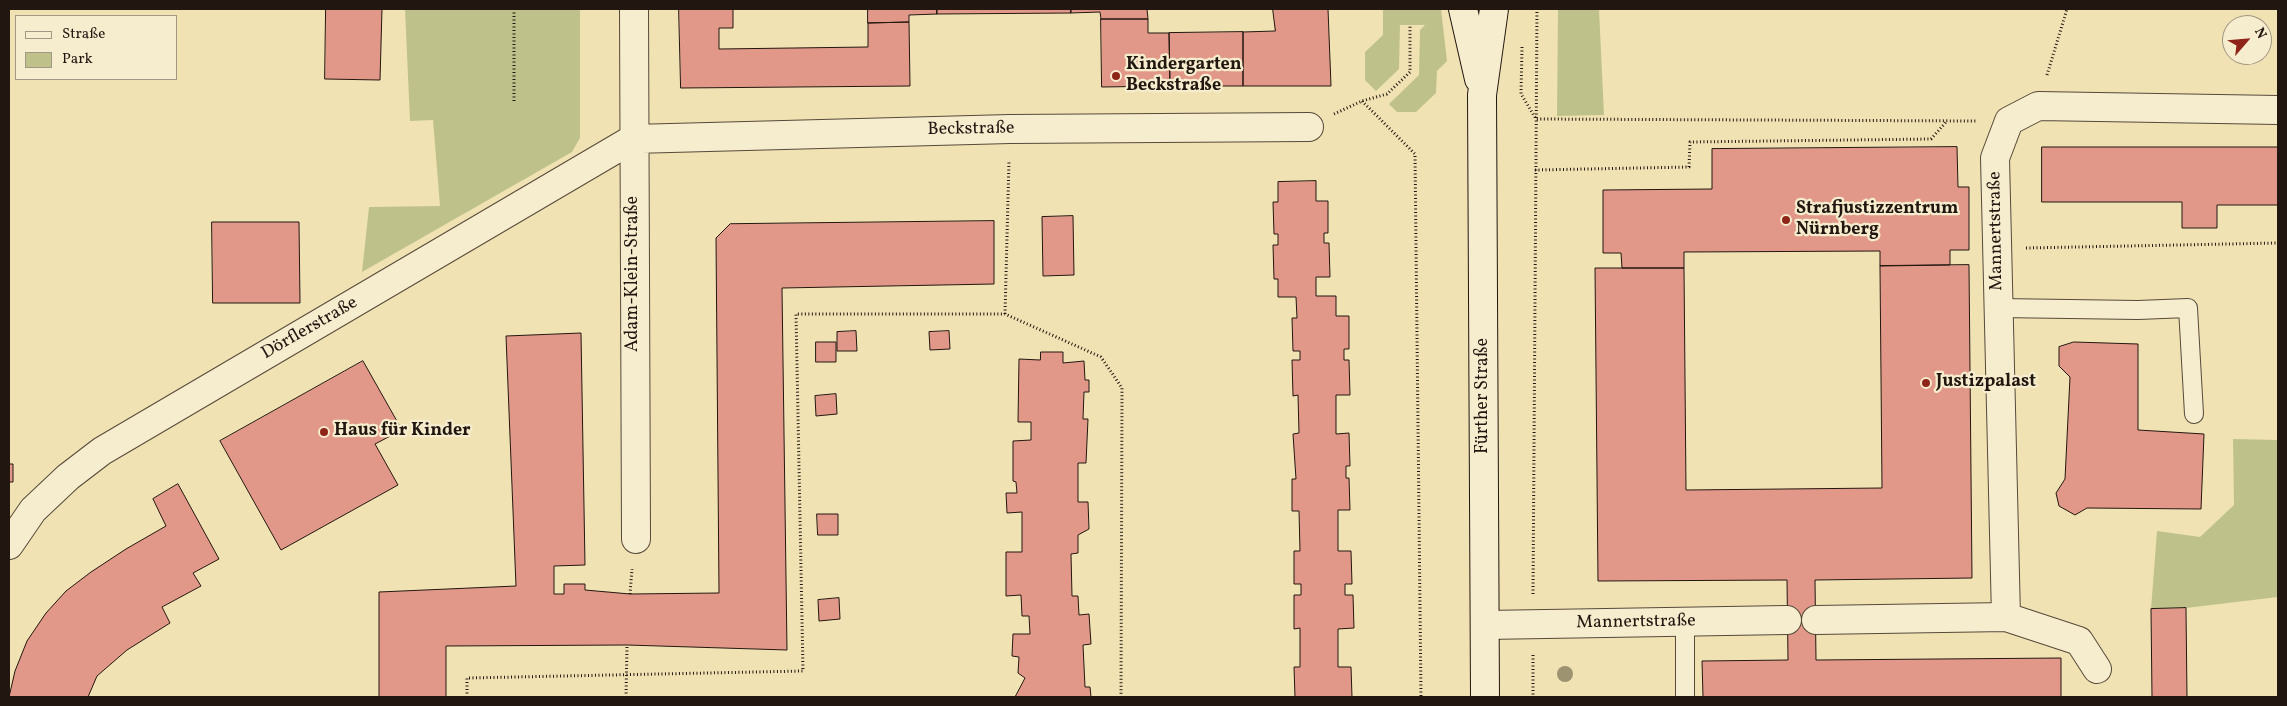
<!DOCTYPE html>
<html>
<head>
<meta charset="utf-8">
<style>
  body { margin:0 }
  #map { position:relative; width:2287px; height:706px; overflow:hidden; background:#f1e2b4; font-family:Vollkorn,serif }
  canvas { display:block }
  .frame { position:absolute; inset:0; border:10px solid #221710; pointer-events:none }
  .legend { position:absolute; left:15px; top:15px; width:162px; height:65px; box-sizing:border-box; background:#f6ecce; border:1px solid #a19782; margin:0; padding:6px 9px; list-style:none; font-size:15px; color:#221710 }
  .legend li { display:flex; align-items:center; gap:10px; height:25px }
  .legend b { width:25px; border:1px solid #a19782 }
  .north { position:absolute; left:2222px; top:15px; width:50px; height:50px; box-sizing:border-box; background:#f6ecce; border:1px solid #a19782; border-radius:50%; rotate:63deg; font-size:14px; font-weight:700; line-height:20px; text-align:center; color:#221710 }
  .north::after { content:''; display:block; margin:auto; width:18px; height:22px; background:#8f2418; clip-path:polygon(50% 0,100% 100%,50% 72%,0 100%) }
</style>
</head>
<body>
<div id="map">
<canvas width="2287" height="706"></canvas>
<div class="frame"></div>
<ul class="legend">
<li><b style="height:6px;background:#f6ecce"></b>Straße</li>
<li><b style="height:14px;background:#bec28a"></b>Park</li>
</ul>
<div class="north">N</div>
</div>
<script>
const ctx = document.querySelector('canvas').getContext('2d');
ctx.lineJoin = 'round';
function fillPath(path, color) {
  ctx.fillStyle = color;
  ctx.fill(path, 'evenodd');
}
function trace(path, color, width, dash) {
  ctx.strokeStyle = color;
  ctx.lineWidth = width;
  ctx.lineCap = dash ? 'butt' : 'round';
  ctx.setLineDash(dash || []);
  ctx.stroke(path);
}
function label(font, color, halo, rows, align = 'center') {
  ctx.font = font + ' Vollkorn,serif';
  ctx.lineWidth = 4.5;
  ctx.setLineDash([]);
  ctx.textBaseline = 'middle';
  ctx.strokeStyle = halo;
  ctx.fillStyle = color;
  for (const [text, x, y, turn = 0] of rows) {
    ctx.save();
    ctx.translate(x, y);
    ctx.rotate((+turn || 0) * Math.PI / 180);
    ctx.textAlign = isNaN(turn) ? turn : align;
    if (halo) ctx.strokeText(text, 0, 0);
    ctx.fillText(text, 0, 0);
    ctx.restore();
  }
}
const green = new Path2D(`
  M405,9h175v129l-8,14 -210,120 7,-65 71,-1 -7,-86 -23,1z
  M1383,9h58l6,52 -10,10 -1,22 -20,19h-19l-8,-8 30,-29 1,-45 5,-5h-25l-1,44 -23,22 -11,-11v-28l18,-17z
  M1558,9h41l5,106 -47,1z
  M2233,439l45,1v157l-92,11 -35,1 6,-78 43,6 34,-32z`);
const building = new Path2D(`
  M326,9h56l-2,71 -55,-1z
  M679,9h54v19h-14v21l149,-2v-24l41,-1 1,64 -229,2z
  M868,9h69v5l-28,1v7l-41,1z
  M937,9h134v4l-134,1z
  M1071,9h76l1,10h-47l-1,-7 -29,1z
  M1273,9h55l3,77h-88v-54l32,-1z
  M1101,19h47v14h21l1,53 -68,1z
  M1243,32v54h-73l-1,-53z
  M1957,147l1,40h11v63h-19v15l-70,1v-15l-196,1v16h-62l-1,-15h-18v-63l109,-1v-40z
  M2042,147h236v58h-61v23h-35v-26h-140z
  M1316,181v20h12v32h-4v10h5l1,34h-14v19h20v20h13v33h-5v11h5l1,35h-14v39l13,-1 1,33h-4v12h3l1,32h-12v41h13l1,33h-7v11h8l1,33 -16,1v38h13l1,30h-57l-1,-30h6v-39l-6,1v-34h7v-11h-7v-33h6l-1,-40h-7v-32h4l-3,-45 6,-1 -1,-38 -5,1 -1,-36h8v-9h-7l-1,-33h5l-1,-21h-18v-18h-4l-1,-34h5v-11h-4l-1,-32h5v-20z
  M1073,216l1,59 -31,1 -1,-59z
  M994,221v63l-212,4 5,362 -160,-5 -181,1v51h-67v-105l137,-6 -10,-250 75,-3 4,232 -31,1v28h10v-10h21v6l45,4 89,-1 -3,-355 14,-14z
  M212,222h87l1,81h-87z
  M1969,265l3,313 -157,2 1,80 245,-2v39h-358l-1,-36 86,-1 -1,-80 -189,1 -3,-313h89l2,222 196,-2 -2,-222z
  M856,331l1,20h-20v-19z
  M949,331l1,18 -20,1 -1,-18z
  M816,342h20v20h-20z
  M2074,342l64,2v86l66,4 -3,75 -114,-1 -12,7 -16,-9 -3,-13 9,-14 5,-102 -11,-11v-19z
  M1041,352h22v11l21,-2 1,19h4v12h-5l-1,27h5l-2,44h-8v39h10l1,27 -11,6v18l-7,1 1,42h6l1,19 10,-1 2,30 -8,1 2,42h5l1,10h-76l10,-19 -7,-5 1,-16 -7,-1 1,-22h17l-1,-18h-7l-1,-21 -15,1v-44h16v-40l-15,1 -1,-20h11l-1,-11 -3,-1v-40l18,-1v-18h-13l1,-63 21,1z
  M363,361l39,69 -27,14 23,41 -117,65 -61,-109z
  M836,394l1,20 -21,2 -1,-20z
  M9,464h4v18h-4z
  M178,484l41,75 -26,14 8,13 -39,21 8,16 -43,27 -30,26 -9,21h-79l6,-26 12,-30 19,-28 20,-22 25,-19 35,-23 40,-23 -13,-27z
  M817,514h21v21h-20z
  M839,598l1,21 -21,2 -1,-21z
  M2186,608l1,89h-35l-1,-88z`);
const path = new Path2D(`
  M514,9v94
  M1522,47l-1,47 15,25 440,2
  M2047,75l20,-66
  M1362,101l53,53 6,543
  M1334,114l28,-13 25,-7 23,-22v-47
  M1535,170l154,-3 1,-25 241,-3 16,-18
  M2026,248l252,-5
  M1005,314l4,-154
  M630,594l2,-25
  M1533,594l4,-585
  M1533,655v42
  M467,697v-19l336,-7 -7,-357h209l96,43 21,31 -1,309
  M626,697l1,-52`);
const service = new Path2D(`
  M1999,308l139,2 50,-2 6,106
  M1685,697v-75`);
const minor = new Path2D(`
  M634,9l2,530
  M9,545l24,-35 35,-33 34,-26 531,-312 377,-10 299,-2
  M2006,617l73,24 18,28
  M1816,620l190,-3 -11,-459 14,-37 29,-15 240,4
  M1485,625l302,-5`);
const secondary = new Path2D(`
  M1463,9l16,70
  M1485,697l-3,-602 12,-86`);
const trees = [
  [1565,674]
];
const markers = [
  [1116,76,5,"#8f2418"],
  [1786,220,5,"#8f2418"],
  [1926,383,5,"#8f2418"],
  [324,432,5,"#8f2418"]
];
const poiNames = [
  ["Kindergarten",1126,66],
  ["Beckstraße",1126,87],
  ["Strafjustizzentrum",1796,210],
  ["Nürnberg",1796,231],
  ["Justizpalast",1936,383],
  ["Haus für Kinder",334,432]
];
const streetNames = [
  ["Beckstraße",971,130,-1],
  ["Mannertstraße",1997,231,-91],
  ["Adam-Klein-Straße",634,274,-90],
  ["Dörflerstraße",310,329,-30],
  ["Fürther Straße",1484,396,-90],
  ["Mannertstraße",1636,623,-1]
];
fillPath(green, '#bec28a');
fillPath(building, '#e29888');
trace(building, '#221710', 1);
trace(service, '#564a39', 20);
trace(minor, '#564a39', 30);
trace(secondary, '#221710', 30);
trace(path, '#221710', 3, [1, 2.5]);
trace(service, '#f6ecce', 18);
trace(minor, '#f6ecce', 28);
trace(secondary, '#f6ecce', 28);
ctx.fillStyle = '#9d9371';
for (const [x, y] of trees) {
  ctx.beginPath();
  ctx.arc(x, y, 8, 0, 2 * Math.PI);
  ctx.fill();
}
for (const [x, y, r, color] of markers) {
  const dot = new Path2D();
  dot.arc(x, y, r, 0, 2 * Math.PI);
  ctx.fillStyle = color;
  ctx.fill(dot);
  trace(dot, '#f6ecce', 2);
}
label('bold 18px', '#221710', '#f6ecce', poiNames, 'left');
label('18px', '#221710', '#f6ecce', streetNames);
</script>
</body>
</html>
